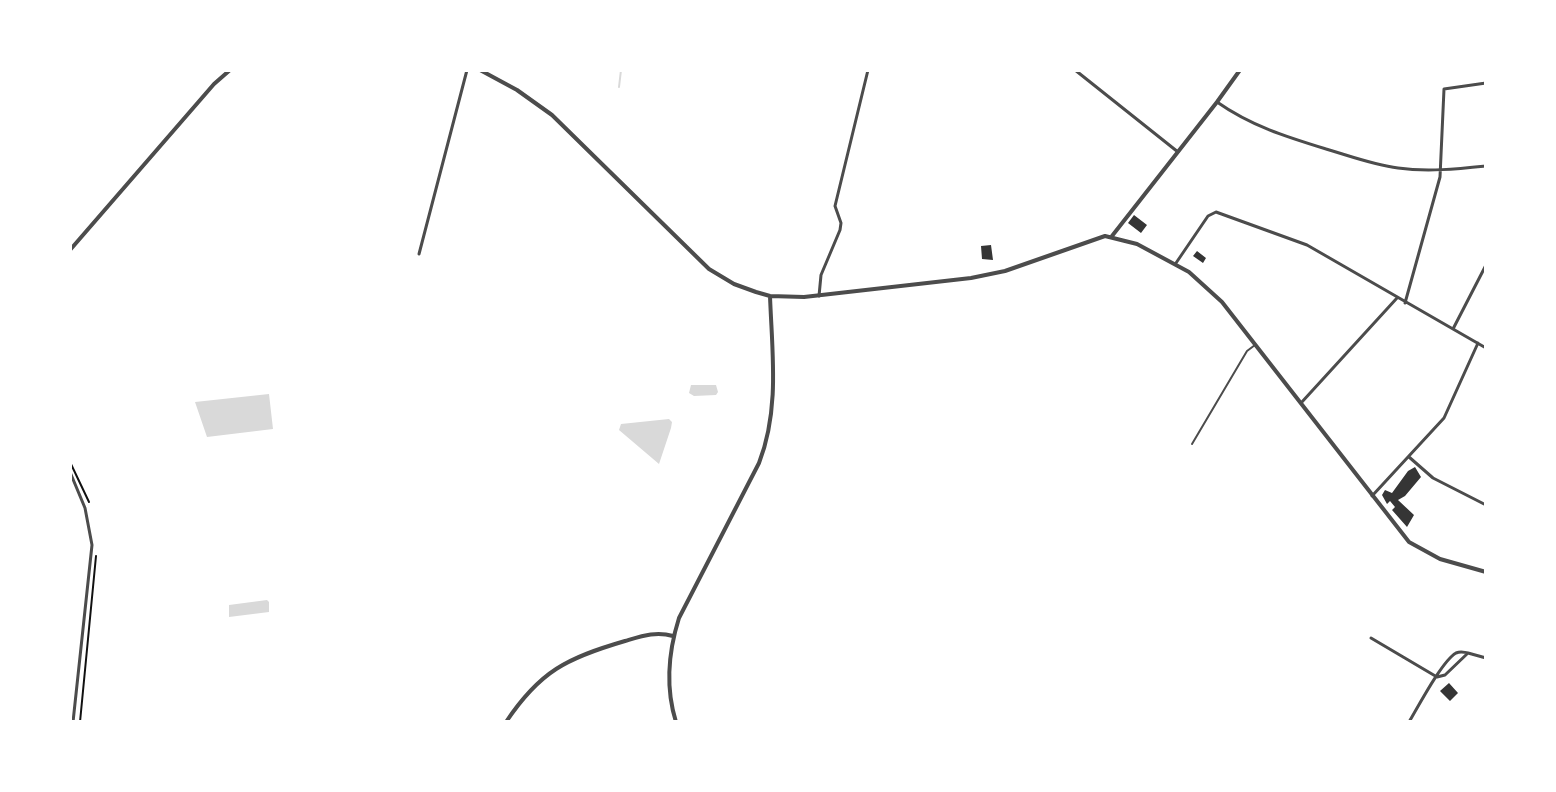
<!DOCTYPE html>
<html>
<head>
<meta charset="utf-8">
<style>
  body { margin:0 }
  #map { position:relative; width:1556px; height:792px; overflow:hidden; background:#fff; font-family:"Roboto Condensed",sans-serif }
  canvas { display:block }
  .frame { position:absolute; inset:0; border:72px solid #fff; pointer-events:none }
</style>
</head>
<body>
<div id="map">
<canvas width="1556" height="792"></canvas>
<div class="frame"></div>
</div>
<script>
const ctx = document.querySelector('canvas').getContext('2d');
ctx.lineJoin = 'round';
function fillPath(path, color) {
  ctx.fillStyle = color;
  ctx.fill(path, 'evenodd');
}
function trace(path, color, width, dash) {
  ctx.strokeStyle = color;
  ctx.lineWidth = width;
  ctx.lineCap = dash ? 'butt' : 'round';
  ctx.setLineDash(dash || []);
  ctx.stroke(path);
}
const water = new Path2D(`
  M691,385h25l2,7 -2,3 -22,1 -5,-3z
  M269,394l4,35 -66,8 -12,-35z
  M669,419l3,3 -1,6 -12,36 -40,-34 2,-6z
  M267,600l2,2v10l-40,5v-12z`);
const stream = new Path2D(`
  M619,87l2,-17`);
const building = new Path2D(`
  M1134,215l13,10 -6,8 -13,-10z
  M991,245l2,15 -11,-1 -1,-13z
  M1197,251l9,7 -3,5 -10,-7z
  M1415,467l6,10 -16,19 -7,4 16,15 -7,12 -15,-17 3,-3 -5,-6 -3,3 -5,-9 3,-5 7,3 16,-22z
  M1449,683l9,10 -8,8 -10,-10z`);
const path = new Path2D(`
  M70,462l19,40
  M80,722l16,-166`);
const service = new Path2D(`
  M1192,444l55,-93 8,-6`);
const minor = new Path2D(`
  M1075,70l103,82
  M1217,102c34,24 70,35 109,47 24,7 48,16 72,19 29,4 59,1 88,-2
  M419,254l48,-184
  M1176,263l32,-47 8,-4 91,33 179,103
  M819,296l2,-21 19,-45 1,-7 -6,-17 33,-136
  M1405,303l35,-126 4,-88 42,-6
  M1453,329l33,-64
  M1301,403l96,-105
  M1409,457l24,21 53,27
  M70,472l15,36 7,37 -19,177
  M1372,496l72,-78 34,-75
  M1371,638l66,39
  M1468,653l18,5
  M1409,722c9,-15 33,-61 47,-69 5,-2 6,-1 12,0l-23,22 -8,2`);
const tertiary = new Path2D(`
  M480,70l37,20 35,25 157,154 25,15 22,8 14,4 34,1 167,-19 34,-7 100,-35 32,8 52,28 33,30 187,240 31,17 46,13
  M1112,236l105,-134 23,-32
  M70,250l144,-166 16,-14
  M506,722c34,-51 61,-64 119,-81 17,-5 31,-10 48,-5
  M676,722c-11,-35 -8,-69 3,-104l80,-155c21,-54 13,-111 11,-167`);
fillPath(water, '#d9d9d9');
trace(stream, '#d9d9d9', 2);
fillPath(building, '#353535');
trace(path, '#111', 2);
trace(service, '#4c4c4c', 2);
trace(minor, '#4c4c4c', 3);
trace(tertiary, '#4c4c4c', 4);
</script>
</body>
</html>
